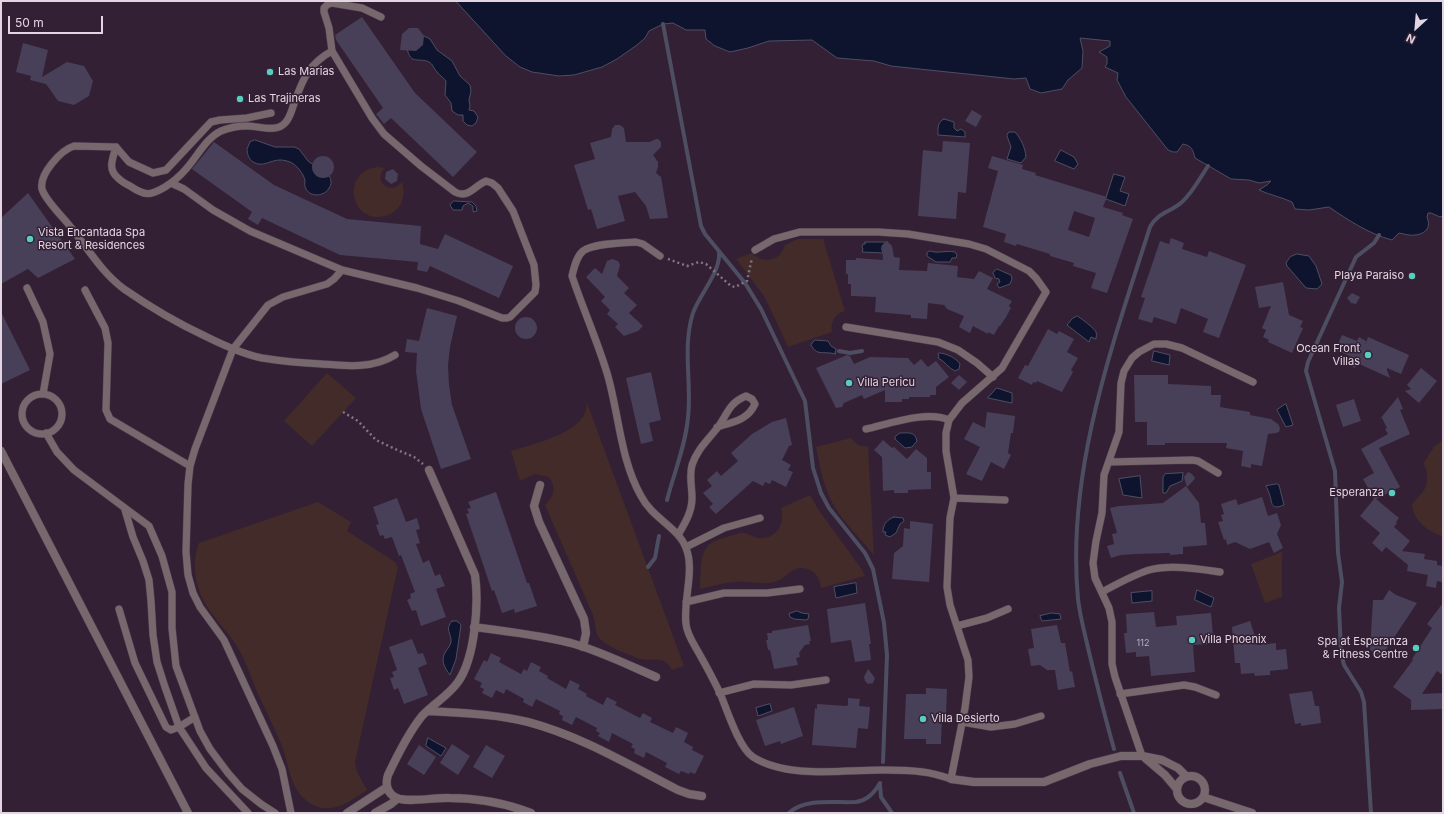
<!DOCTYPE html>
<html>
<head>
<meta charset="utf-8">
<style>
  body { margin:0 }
  #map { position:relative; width:1444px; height:814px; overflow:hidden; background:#342034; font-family:Inter,sans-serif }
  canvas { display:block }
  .frame { position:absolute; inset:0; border:2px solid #e3d5e2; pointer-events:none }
  .north { position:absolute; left:1396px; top:8px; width:40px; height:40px; -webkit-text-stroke:3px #342034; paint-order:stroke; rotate:206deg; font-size:11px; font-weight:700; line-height:16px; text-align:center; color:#e3d5e2 }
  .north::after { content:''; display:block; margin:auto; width:14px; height:18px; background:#e3d5e2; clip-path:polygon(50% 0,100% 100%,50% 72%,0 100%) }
  .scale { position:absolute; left:8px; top:16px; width:95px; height:18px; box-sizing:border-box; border:2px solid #e3d5e2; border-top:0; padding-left:5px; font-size:12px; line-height:14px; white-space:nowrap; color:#e3d5e2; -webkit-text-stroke:3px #342034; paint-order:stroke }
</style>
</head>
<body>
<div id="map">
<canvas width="1444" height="814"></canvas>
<div class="frame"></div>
<div class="north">N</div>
<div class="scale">50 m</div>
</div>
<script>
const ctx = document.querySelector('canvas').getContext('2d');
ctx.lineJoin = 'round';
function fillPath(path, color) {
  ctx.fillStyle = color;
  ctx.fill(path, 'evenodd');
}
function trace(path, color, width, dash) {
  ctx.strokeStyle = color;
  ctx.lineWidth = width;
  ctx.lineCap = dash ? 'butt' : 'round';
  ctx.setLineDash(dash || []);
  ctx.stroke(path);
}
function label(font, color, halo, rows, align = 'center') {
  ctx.font = font + ' Inter,sans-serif';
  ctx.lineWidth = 3;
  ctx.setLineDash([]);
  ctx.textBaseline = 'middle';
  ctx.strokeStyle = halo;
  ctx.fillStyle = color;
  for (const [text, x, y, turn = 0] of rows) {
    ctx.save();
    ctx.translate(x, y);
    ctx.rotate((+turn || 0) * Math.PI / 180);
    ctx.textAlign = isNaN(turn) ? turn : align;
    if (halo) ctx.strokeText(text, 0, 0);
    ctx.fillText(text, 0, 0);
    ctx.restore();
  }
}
const green = new Path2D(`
  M377,167l8,1c-13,12 5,29 17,14 3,9 2,19 -4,26 -4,4 -8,7 -13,8 -33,9 -46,-43 -8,-49z
  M798,239h25l22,72c-10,3 -15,11 -13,21l-44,15 -18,-39 -6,-12 -28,-37 16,-6c11,12 29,8 33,-8z
  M327,373l29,25 -44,48 -28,-25z
  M586,400l98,266 -12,4c-8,-16 -19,-8 -32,-11 -11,-5 -39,-13 -43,-25 -2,-6 -2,-13 -4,-19l-48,-110c9,-9 12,-17 4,-28l-14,-3 -15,7 -9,-30c21,-7 82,-19 75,-51z
  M851,438l7,7 10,2 6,108c-13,-16 -31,-33 -41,-51 -10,-18 -13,-38 -17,-57z
  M1443,440v96c-15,-4 -29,-15 -31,-31 7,-11 17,-14 15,-31 0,-4 -3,-8 -3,-12l10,-15z
  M810,495l8,14 44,61 3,6 -44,12c-1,-10 -6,-18 -17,-20 -13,-2 -18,12 -30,14 -12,3 -25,-1 -37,0 -12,0 -25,4 -37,7 1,-14 -2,-40 13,-47 8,-4 18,-6 27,-9 7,-1 12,4 18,5 18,2 28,-14 23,-30z
  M318,502l33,20 -4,9 48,31 3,5 -43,195 2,10 10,18c-16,10 -32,24 -52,16 -28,-14 -24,-42 -36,-67 -7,-17 -16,-33 -23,-50 -6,-14 -10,-28 -18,-41 -11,-19 -30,-34 -38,-55 -6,-16 -7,-35 -1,-50z
  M1282,552v45l-17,6 -14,-39z`);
const water = new Path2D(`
  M456,1h987v215l-3,1 -9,-4h-3l-1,4c4,10 0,16 -11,18 -6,1 -12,-1 -17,-2l-7,7c-23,-6 -44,-20 -63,-33l-20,3 -14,-1 -3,-7c-11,-5 -22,-7 -33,-12l8,-5 4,-4 -12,2 -10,-3 -18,-1 -36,-21c-2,-8 -3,-12 -12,-14l-6,8h-4l-5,-2 -42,-53 -9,-17 1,-7 -13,-6 2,-3v-7l-8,-5 11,-6v-5l-30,-3 3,13 -1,17 -14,12 -6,9 -21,4 -11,-4 -4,-11 -12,1 -123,-13 -17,-5 -37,-3 -25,-18 -43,1 -21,7 -18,4 -15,-6 -9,-7 -1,-9h-19l-13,-7 -10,1 -14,7 -4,7 -8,7 -20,14 -15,8 -28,8 -15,1 -27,-4 -12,-5 -14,-11z
  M422,35l8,4 7,11 15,11 8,15 10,9 1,6 -2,9 1,6 -1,4 5,1 4,6 -2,6 -4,3 -5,-1 -4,-4v-6h-5l-6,-4 -1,-8 -6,-8 1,-14c-2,-3 -6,-5 -9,-9 -3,-3 -4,-8 -8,-10 -9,-5 -19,4 -22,-14z
  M944,119l10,3v6l3,3 4,-2 4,3v5l-27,-2c0,-6 -1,-13 6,-16z
  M1009,132h6c6,7 10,15 11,25l-5,6 -14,-4 4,-12 -4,-11z
  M255,140l20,7h19l5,2 9,12 22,16c1,4 2,7 -1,11 -4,8 -18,10 -23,1 -2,-3 -1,-6 -1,-9 -2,-7 -8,-14 -13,-17 -4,-2 -8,-3 -12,-3 -10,0 -17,8 -27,2 -4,-3 -6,-8 -6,-13l3,-7z
  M1061,150l13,7 4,7 -4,5 -19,-8z
  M1114,174l11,3 -5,14 9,3 -4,12 -19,-7z
  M454,201l18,1 4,4 1,5 -4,1v-6l-5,-3 -5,3 -1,4h-9l-3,-5z
  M865,242h23c-6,2 -8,5 -5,11l-21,-1 1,-3 -1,-2 1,-3h2z
  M930,251c9,3 15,-1 25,1l2,3 -1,3h-4l-2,4h-14l-9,-6v-3z
  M1297,254l12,2 7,10 6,18 -5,5 -11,-1 -19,-22 -1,-3 4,-6z
  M997,269l14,6 1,4 -2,5 -11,4 -2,-4 3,-2 -1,-3 -4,-1 -2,-5z
  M1077,316c3,1 18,13 19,16 1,3 0,4 0,7l-5,-2 -2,5 -22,-17 5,-6z
  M815,340l13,1 3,5 5,3 -1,4 1,1c-2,0 -4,-1 -6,-1 -9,-1 -14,2 -19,-8z
  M1154,351l16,4 -1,10 -17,-4z
  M939,353c7,0 17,5 21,11l-1,5 -4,2c-7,-3 -10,-10 -17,-13l1,-2 -1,-2z
  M997,388l15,5v10l-24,-5z
  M1286,404l7,21 -7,2 -9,-17z
  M900,433c8,0 15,-2 17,8l-5,6 -7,1 -10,-9v-2z
  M1183,473l-1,8 -12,5 -4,7h-3v-16l2,-3z
  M1140,476l2,22 -19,-3 -4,-16z
  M1277,484l2,1 5,20c-15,6 -11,-3 -15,-12 -1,-3 -2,-5 -3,-7z
  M894,517l9,1 1,3 -4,3 -4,9 -6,4 -5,-2 1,-3h-3c0,-8 4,-12 11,-15z
  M856,583l1,10 -21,5 -2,-11z
  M1197,590l17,8 -3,9 -16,-7z
  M1152,591v10l-20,2 -1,-10z
  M797,611l5,2 7,1 -1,5 -2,1 -12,-1 -4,-2 -1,-3z
  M1052,613l8,1 1,5 -19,2 -2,-5z
  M452,621h5l4,4 -5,34 -6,16c-6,-8 -10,-15 -4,-24 2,-3 4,-5 5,-9 1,-8 -7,-13 1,-21z
  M770,704l2,7 -14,5 -2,-8z
  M428,738l18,10 -5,8 -15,-10z`);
const stream = new Path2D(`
  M663,24l38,202 4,8 40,49 16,26 44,92 8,67 8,25 8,15 36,45 8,16 11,54 3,32 -4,107
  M839,351l11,2 12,-2
  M667,500c7,-27 19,-56 21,-83 4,-34 -6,-70 5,-104 6,-18 28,-41 26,-61
  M648,567l7,-9 4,-22
  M1114,749c-9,-32 -17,-64 -25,-97 -4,-18 -9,-35 -11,-53 -12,-127 34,-253 72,-372 7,-14 21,-15 32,-25 11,-10 18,-24 26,-36
  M1120,773l14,40
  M880,785l1,12 11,16
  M789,813c16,-15 45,-10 66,-11 12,-1 19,-9 25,-19
  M1371,813l-7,-111 -3,-10 -17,-27 -3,-13 -2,-44 3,-26 -4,-29 -3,-82 -29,-100 2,-9 48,-105 18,-14 5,-8`);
const building = new Path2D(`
  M362,17l53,76 62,59 -24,25 -62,-59 -7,6 -8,-10 7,-6 -47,-68 -1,-5z
  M409,28h9l6,8 -1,9 -7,6 -16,-1 2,-16z
  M23,43l25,7 -6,27 25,-15 17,4 9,15 -4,15 -15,9 -16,-4 -12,-17 -16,-4 1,-4 -15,-4z
  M972,110l10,6 -6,11 -11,-6z
  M615,125h5l4,3 2,14h24l6,-3h2l3,3v5l-8,8 5,7v5l-2,6 5,4 7,41 -18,1 -4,-13 -11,-14 -17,4 7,25 -28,8 -6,-20 -3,1 -14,-45 21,-6 -5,-16 21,-6 1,-8z
  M943,141l27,2 -4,50 -8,-1 -2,27 -38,-3 5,-66 19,2z
  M214,142l60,43 73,34 74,7 -1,18 18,5 7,-15 68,32 -14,32 -69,-32 -3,6 -10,-2 1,-8 -78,-7 -78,-37 -4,7 -10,-6 4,-7 -60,-43z
  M312 167a11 11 0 1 1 22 0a11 11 0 1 1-22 0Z
  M992,156l31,9 -1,4 14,4 -1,2 72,22 -4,10 20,6 -1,2 11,4 -26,74 -16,-5 5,-15 -23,-7 1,-3 -24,-7v-2l-33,-10 -1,2 -12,-4 2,-8 -23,-7 15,-56 -10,-3zM1074,211l21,7 -6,19 -21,-7z
  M393,169l5,5 -1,7 -6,3 -6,-5 1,-7z
  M28,193l47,66 -37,19 -10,-9 -27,15v-66z
  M1171,238l13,5 -2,6 25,8 2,-6 37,14 -27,73 -16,-6 5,-13 -27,-11 -5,16 -22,-7 -2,6 -14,-4 7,-21 -4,-1 19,-56 9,3z
  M888,242l4,4 2,11 6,1 -1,12 28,1 1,-8 30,3 -1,11 17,2 5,-8 14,7 -6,11 25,12 -3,5 2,2 -5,9 -6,9h-1l-5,9 -6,-3v2l-15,-8 -3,7 -11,-6 5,-11 -17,-7 -3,-4 -16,-2 -1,16 -16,-1v-3l-36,-3 1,-15 -25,-1v-12h-3v-10h-2v-14h10v-2l27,2 -1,-14 2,-3z
  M612,259l6,2 2,4 -3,11 12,12 -5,5 13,12 -8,8 14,13 -5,5 -14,5 -9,-9 3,-3 -11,-10 3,-4 -9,-9 4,-4 -19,-20 9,-9 7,6 5,-13z
  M1283,282l6,33 14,6 -3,6 3,1 -11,25 -24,-11 1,-2 -6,-3 3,-7 -4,-2 9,-22 -12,2 -4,-21z
  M1352,293l8,4 -4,7 -5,-1 -4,-5z
  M427,308l30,8 -7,31 -2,18 1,20 3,20 19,54 -30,10 -20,-60 -5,-38 1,-18 -12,-1 2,-13 12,2z
  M1,312l29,58 -29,14z
  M515 328a11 11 0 1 1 22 0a11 11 0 1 1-22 0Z
  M1048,329l9,5 2,-3 15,8 -7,13 11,6 -7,12 2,2 -11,20 -25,-11 -1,2 -3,-1 -1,3 -14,-7 7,-13 3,1z
  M1342,335l15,6 2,-4 7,4 -1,4 3,-8 41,18 -8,19 -14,-6v2l3,8 -33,-15 -2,5 -9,-4 4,-8 -15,-6z
  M847,355l3,1 4,8 16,-7 38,1 6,7 7,-6 7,8 8,-6 13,16 -13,10v8h-6v2h-21v2h-7v3h-17v-12l-21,9 -2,-4 -18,8 -2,4 -6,1 -20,-40z
  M1421,368l16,13 -18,22 -14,-12 6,-2 -4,-4z
  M651,372l10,48 -12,3 4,18 -12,3 -15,-66z
  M959,375l8,7 -8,8 -8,-7z
  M1134,375h34v9l43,2v9h10l-1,12 30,5v3l21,4 7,5 2,4 -1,4 -3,1 -8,1 -6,32 -11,-2v4l-10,-2 2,-15 -17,-3 1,-5h-62v2h-18v-23h-12z
  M1398,397l5,12 -3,1 10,24 -31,14 21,39 -24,12 23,19 -3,4 1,1 -3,4 16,14 -8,10 23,3 -1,5 13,2v4l6,1v16l-6,-1 -1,7 -10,-2 2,-11 -21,-4 1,-6 -22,-18 -4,5 -10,-9 8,-10 -20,-17 14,-17 -11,-20 11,-6 -13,-24 27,-15 -3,-5 2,-1 -5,-10 -2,1z
  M1354,399l7,22 -18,6 -7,-22z
  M987,412l28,4 -2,17h-2l-3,20 3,2 -7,14 -13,-7 -9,19 -16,-7 14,-27 -16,-8 9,-17 12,6z
  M786,418l6,27 -3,1 -7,14 9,5 -3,5 5,2 -7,15 -14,-7 -2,4 -5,-2 -2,4 -10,-5 -37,33 -7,-7 4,-3 -10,-11 9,-7 -5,-6 10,-9 4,5 17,-15 -7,-8 21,-19 20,-12z
  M883,440l9,8 2,-1 13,12 9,-10 11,9v14h4v17l-23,1v3h-14v-3l-11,1 -1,-34 -8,-7z
  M1188,472l4,2 3,4 -2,3 -6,6 -3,-10z
  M1186,486l13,17 2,20h4l2,22 -24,2v7l-13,1v-2l-34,1 -15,1 -10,3 -4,-12 7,-2 -2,-10 5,-1 -7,-25 9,-2 44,-3z
  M496,492l31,91h2l8,23 -22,7 -1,-4 -12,4 -8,-23 -2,1 -26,-77 3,-1 -2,-4 4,-1 -3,-6z
  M1262,497l6,19 9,-3 4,12 -4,9 6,14 -9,5 -5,-11 -19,7 -15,-7 -8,3 -1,-6 -2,1 -6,-18 5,-1 -2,-6 3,-1 -3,-10 15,-5 2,6z
  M397,498l9,24 11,-4 3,11 -4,1 4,13 -4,1 7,19 6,-3 6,16 5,-2 5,12 -9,3 10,28 -25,9 -5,-16 -4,1 -5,-11 4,-2 -1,-4 5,-2 -14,-37 -2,1 -7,-19 -7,2 -2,-4 -3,1 -4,-11 3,-1 -6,-17z
  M910,521l23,3 -4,58 -37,-3 2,-26 9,-7 1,-18 6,1z
  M1389,590l7,5 21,8 -36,54 -11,-7 3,-50h10z
  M865,603l6,41h-2l2,16 -16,2 -4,-22 -20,3 -4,-34z
  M1443,603v72l-6,-4 -15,23 21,-1v16l-32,1v-10l-18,-13 20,-27 -1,-1 20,-31 -5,-4z
  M1154,612l2,15 21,-2 -1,-9 35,-3 2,23h-4v8l-16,1 2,27 -44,4 -2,-20 -13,1v-5l-10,1 -2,-20h3l-1,-19z
  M1250,621l8,24 18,-2v7l10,-1 2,20 -18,2v4l-15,1 -1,-3 -13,1 -1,-11h-5l-3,-36z
  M808,625l3,16h-2l1,3 -5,1 -6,8 1,4 -4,1 2,7 -24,4 -4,-19h-2l-2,-10h2l-1,-7h5v-2z
  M1057,625l4,18h4l5,29 2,-1 3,16 -17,3 -3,-20h-8l-7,-5 -9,1 -3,-17 6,-1 -3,-19z
  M412,639l6,15 5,-1 4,11 -9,4 10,27 -24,9 -6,-16 -4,2 -4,-12 4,-1 -2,-5 5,-2 -8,-23z
  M491,653l10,5 -2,4 22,12 3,-5 3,2 4,-9 10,5 -2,4 9,5 -1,2 19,11 4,-9 10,5 -2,4 9,5 -1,2 17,9 4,-8 10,5 -2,3 25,13 3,-5 9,5 -2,4 23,11 3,-6 12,6 -4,9 9,5 -1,3 12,6 -9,18 -5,-2 -1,2 -8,-3 -2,3 -14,-7 2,-4 -21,-11 -2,6 -10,-5 1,-4 -4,-2 2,-3 -21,-11 -3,9 -11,-6 2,-3 -4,-2 1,-3 -21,-11 -4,8 -10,-5 1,-4 -4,-2 1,-3 -24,-12 -4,8 -9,-5 1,-3 -18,-10 -2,5 -8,-4 -4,8 -10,-5 2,-4 -4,-2 2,-4 -8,-4 10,-19 3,2z
  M868,669l7,9 -2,5 -5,1 -3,-3 -1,-4z
  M926,688l21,1 -1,27h-4l-1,28h-15v-5h-22l2,-45h20z
  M1312,691l3,15h4l2,17 -20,3v-3l-6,1 -6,-30z
  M848,698l12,1 -1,7 11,1 -2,22 -10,-1 -2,20 -44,-3 3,-37 2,1v-5l29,2 2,-1z
  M794,707l9,29 -22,8 -1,-3 -15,5 -9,-26z
  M452,744l18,12 -12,19 -18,-12z
  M419,745l17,12 -12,18 -17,-11z
  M486,745l19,11 -13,22 -19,-11z`);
const path = new Path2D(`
  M668,259l19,7 12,-4 7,2 25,22 4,1 12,-6 5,-23
  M343,412l15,9 18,19 19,9 19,8 9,7`);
const lane = new Path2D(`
  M116,147l-42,-1c-13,4 -35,28 -32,43 3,11 20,27 27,36 18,22 32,47 55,64 26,18 53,34 81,47 18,9 37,18 57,22 19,3 40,5 60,6 25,2 50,5 73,-9
  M116,147c-3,11 -9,22 2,31 3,3 8,6 12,8 15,10 20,10 35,1 8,-5 15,-11 21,-18 11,-12 20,-31 35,-38 7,-3 18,-5 26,-5 12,0 29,7 38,-3 6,-6 7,-15 10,-22 8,-23 15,-38 37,-50
  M116,147l13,15 24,11 13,-3 45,-48 9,-2 27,-2 24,-5
  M171,183l13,6 29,21 37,21 92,39 75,18 42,13 43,17h5l3,-1 25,-25 1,-7 -2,-20 -21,-54 -15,-23 -6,-5 -6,-2c-12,5 -18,18 -31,11l-34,-26 -37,-32 -12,-16 -40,-67 -3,-23 -5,-16v-4l4,-4 4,-1 30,5 19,9
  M660,256l-17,-12 -7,-2c-13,1 -42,1 -53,9 -7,6 -9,17 -11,25 11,33 25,64 35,97 12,40 13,86 34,123 11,22 38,32 45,52 9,22 -3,52 0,76 1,12 10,23 15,33 7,12 13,24 19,36 7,17 19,55 33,64 35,22 90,13 130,13 13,0 27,0 40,2 9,1 19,4 28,7l14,-71 4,-31 -1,-17 -18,-55 -3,-18 3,-69 4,-20 -8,-47v-18l3,-13 13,-17 40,-35 44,-76 -10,-14 -7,-7 -43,-22 -17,-5 -61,-10 -30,-2h-78l-26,7 -19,11
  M27,288l16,34 7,32 -7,40
  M85,290l20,38 3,15 -2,67 4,9 80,47
  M846,327l92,15 20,8 19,13 16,14
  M22 414a20 20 0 1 1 40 0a20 20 0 1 1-40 0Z
  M866,429c23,-5 61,-19 83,-9
  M46,433l11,19 17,18 75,56 13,30 10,36v36l4,38 24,65 10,18 18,24 14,16 19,15 14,9
  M1109,462l83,-2 6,1 20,12
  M954,498l51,2
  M125,510l8,27 10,24 6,19 2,21 2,34 4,27 8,25 14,40 27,41 42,45
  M678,535c7,-12 14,-23 14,-37 0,-12 -3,-22 0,-33 5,-16 17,-26 26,-38 10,-14 11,-24 28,-31l6,3 3,5c-7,16 -22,18 -38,23
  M686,547l38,-19 36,-10
  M1102,592c15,-8 31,-17 47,-22 21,-6 50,-1 71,2
  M686,602l38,-9h43l33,-4
  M119,609l16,54 31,64 5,3 8,-3 16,-10
  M957,626l30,-8 21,-9
  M719,693l35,-9 37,1 35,-5
  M1120,694l64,-9 11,2 21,8
  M962,722l29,5 24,-3 26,-8
  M1142,756l-27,-79 -3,-13v-42l-3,-14 -14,-30 -2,-15 3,-22 6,-28 2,-38 15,-43 2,-49 3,-12 8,-13 7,-6 15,-8h12l16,4 71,34
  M291,813l-9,-44 -9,-23 -49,-106 -24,-33 -7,-14 -5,-18 -2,-23 2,-68 2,-18 5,-17 38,-100 35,-44 15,-8 44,-13 7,-5 8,-9`);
const street = new Path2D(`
  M1,451l187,362
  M429,470l46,105c4,29 0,83 -17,107 -10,14 -25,22 -36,34 -13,16 -25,40 -34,59 -3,9 -1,19 9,23 11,5 39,-1 52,0 28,0 56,5 82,15
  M540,485l-6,21 5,16 45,97 2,14 -3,14
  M474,627c32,4 65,8 97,16 29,8 57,22 85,34
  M428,711c33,2 67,3 100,11 53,14 101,43 150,68l11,4 13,2
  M1145,758l20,17 11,13
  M1177 790a14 14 0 1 1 28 0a14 14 0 1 1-28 0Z
  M951,779l23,3h70l46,-18 31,-8h21l20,4 16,8 8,8
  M1203,797l49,16
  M347,813l40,-26
  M375,813l16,-9 6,-5`);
const markers = [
  [270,72,4,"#58cec0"],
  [240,99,4,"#58cec0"],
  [30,239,4,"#58cec0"],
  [1412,276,4,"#58cec0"],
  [1368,355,4,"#58cec0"],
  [849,383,4,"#58cec0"],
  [1392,493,4,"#58cec0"],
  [1192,640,4,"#58cec0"],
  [1416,648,4,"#58cec0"],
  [923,719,4,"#58cec0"]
];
const numberNames = [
  ["112",1143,643]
];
const poiNames = [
  ["Las Marias",278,72],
  ["Las Trajineras",248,99],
  ["Vista Encantada Spa",38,233],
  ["Resort & Residences",38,246],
  ["Playa Paraiso",1404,276,"right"],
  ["Ocean Front",1360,349,"right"],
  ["Villas",1360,362,"right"],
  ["Villa Pericu",857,383],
  ["Esperanza",1384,493,"right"],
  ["Villa Phoenix",1200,640],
  ["Spa at Esperanza",1408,642,"right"],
  ["& Fitness Centre",1408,655,"right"],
  ["Villa Desierto",931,719]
];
fillPath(green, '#432b29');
fillPath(water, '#0e142d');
trace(water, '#4e4e63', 1);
trace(stream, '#4e4e63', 4);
fillPath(building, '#483f59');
trace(lane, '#503d50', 8);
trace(street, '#503d50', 9);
trace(path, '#857484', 2.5, [2, 3]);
trace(lane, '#77686d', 7);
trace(street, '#77686d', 8);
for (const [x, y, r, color] of markers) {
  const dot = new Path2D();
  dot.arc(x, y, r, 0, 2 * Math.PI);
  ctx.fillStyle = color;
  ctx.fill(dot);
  trace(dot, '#342034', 1.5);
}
label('9px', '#bcb0c0', null, numberNames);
label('11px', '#e3d5e2', '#342034', poiNames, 'left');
</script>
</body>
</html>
